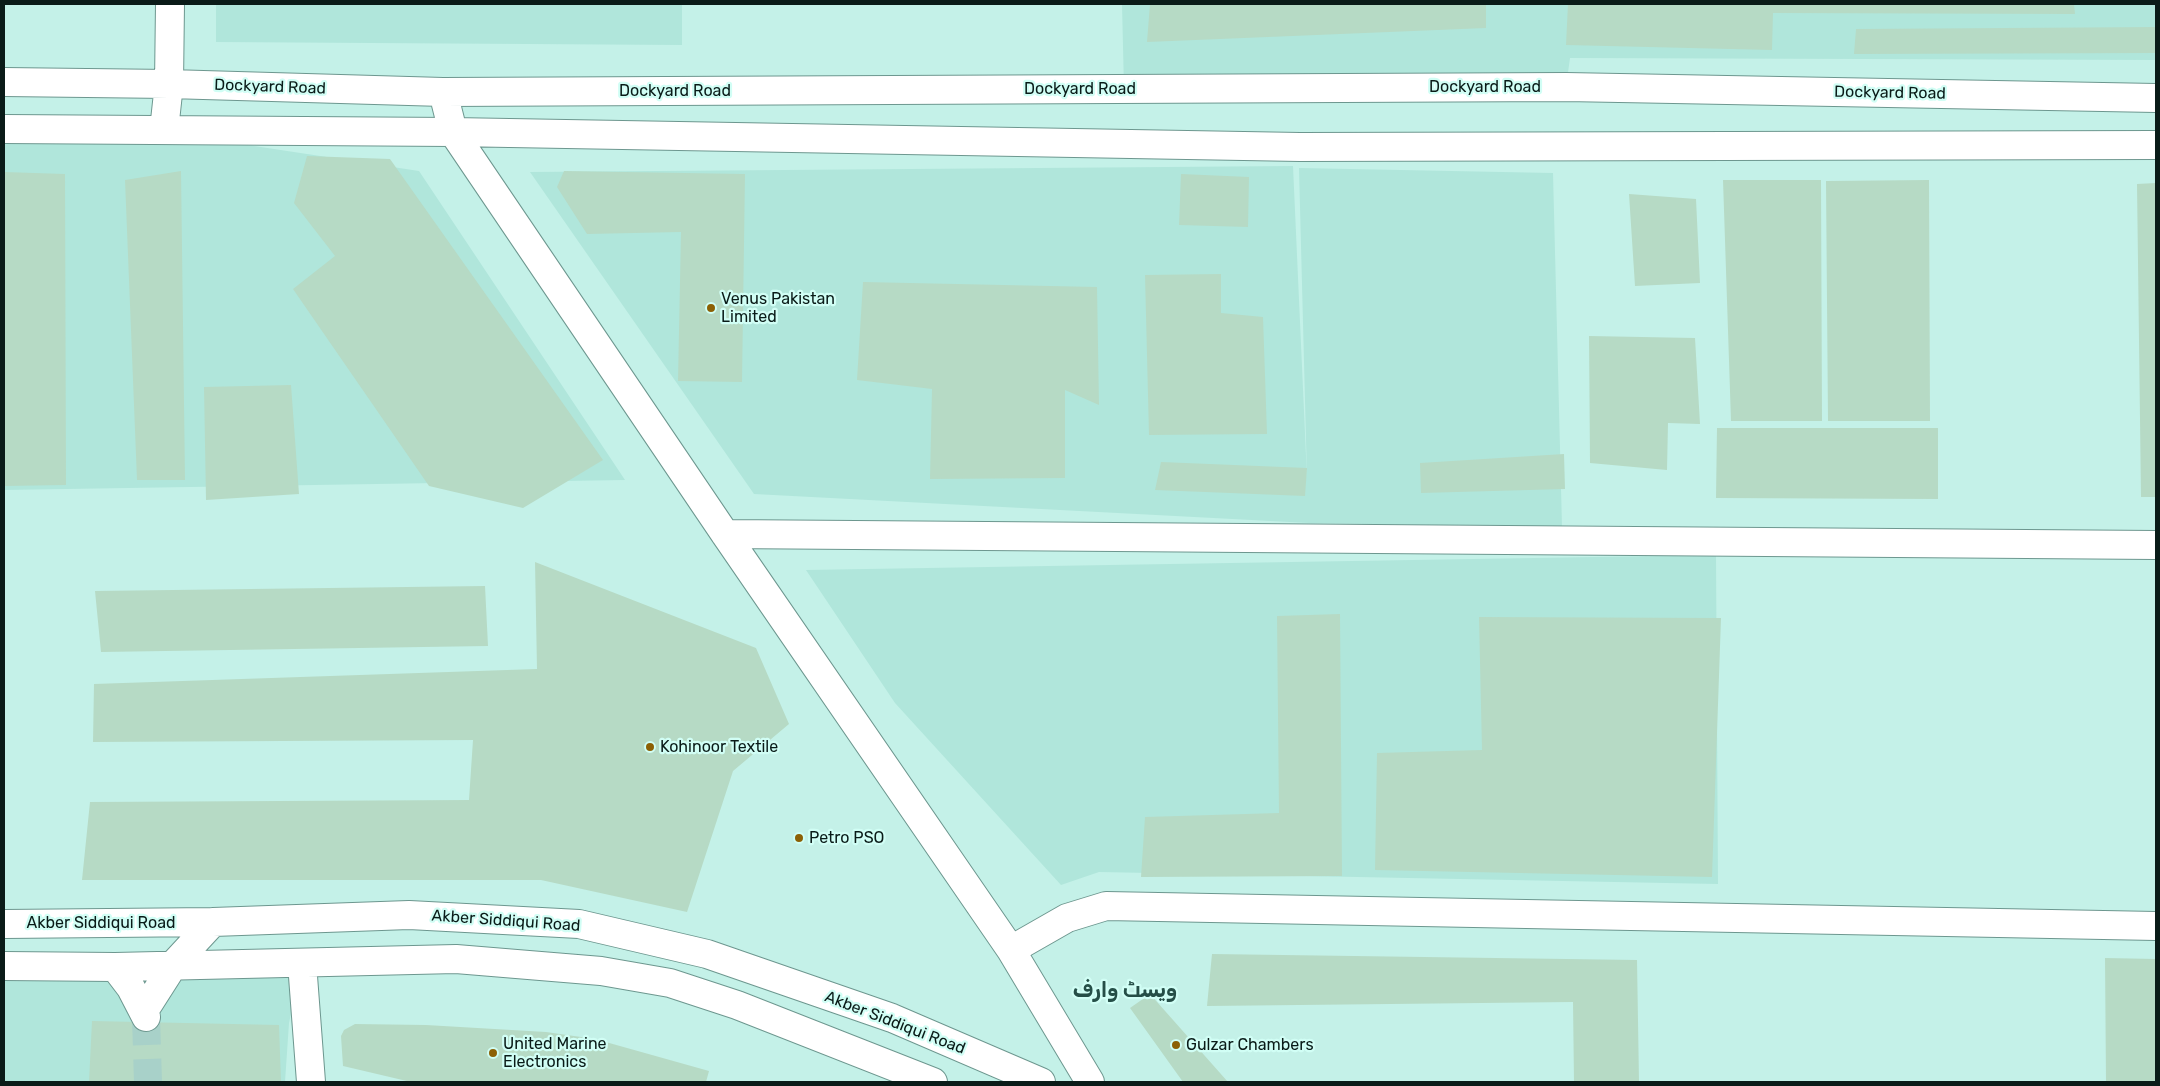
<!DOCTYPE html>
<html>
<head>
<meta charset="utf-8">
<style>
  body { margin:0 }
  #map { position:relative; width:2160px; height:1086px; overflow:hidden; background:#c4f1e8; font-family:Rubik,sans-serif }
  canvas { display:block }
  .frame { position:absolute; inset:0; border:5px solid #0a1b18; pointer-events:none }
</style>
</head>
<body>
<div id="map">
<canvas width="2160" height="1086"></canvas>
<div class="frame"></div>
</div>
<script>
const ctx = document.querySelector('canvas').getContext('2d');
ctx.lineJoin = 'round';
function fillPath(path, color) {
  ctx.fillStyle = color;
  ctx.fill(path, 'evenodd');
}
function trace(path, color, width, dash) {
  ctx.strokeStyle = color;
  ctx.lineWidth = width;
  ctx.lineCap = dash ? 'butt' : 'round';
  ctx.setLineDash(dash || []);
  ctx.stroke(path);
}
function label(font, color, halo, rows, align = 'center') {
  ctx.font = font + ' Rubik,Cairo,sans-serif';
  ctx.lineWidth = 4.5;
  ctx.setLineDash([]);
  ctx.textBaseline = 'middle';
  ctx.strokeStyle = halo;
  ctx.fillStyle = color;
  for (const [text, x, y, turn = 0] of rows) {
    ctx.save();
    ctx.translate(x, y);
    ctx.rotate((+turn || 0) * Math.PI / 180);
    ctx.textAlign = isNaN(turn) ? turn : align;
    if (halo) ctx.strokeText(text, 0, 0);
    ctx.fillText(text, 0, 0);
    ctx.restore();
  }
}
const built = new Path2D(`
  M216,4h466v41l-466,-3z
  M1122,4h1034v56l-586,-2 -4,29 -442,2z
  M4,131l158,1 257,39 206,309 -621,10z
  M1293,166l14,312 -8,-310 254,5 9,354 -253,-4 -555,-29 -224,-322z
  M1716,555l2,329 -619,-12 -38,13 -166,-182 -89,-133z
  M4,961l298,2 -13,60 -4,59h-281z`);
const building = new Path2D(`
  M1150,4h336v24l-339,14z
  M1568,4h506l1,10 -302,-1 -1,37 -206,-5z
  M2156,27v26l-302,1 2,-25z
  M307,156l83,3 213,301 -80,48 -94,-22 -136,-197 42,-33 -41,-53z
  M181,171l4,309h-48l-12,-300z
  M564,171l181,3 -3,208 -64,-1 3,-149 -94,2 -30,-47z
  M4,172l61,2 1,311 -62,1z
  M1181,174l68,3 -1,50 -69,-2z
  M1723,180h98l1,241h-91z
  M1929,180l1,241h-102l-2,-240z
  M2156,183v314h-15l-4,-313z
  M1629,194l67,5 4,84 -65,3z
  M1221,274v39l42,4 4,117 -118,1 -4,-160z
  M863,282l234,5 2,118 -34,-15v88l-135,1 2,-90 -75,-9z
  M1589,336l106,2 5,86 -32,-1 -1,47 -77,-7z
  M291,385l8,109 -93,6 -2,-113z
  M1717,428h221v71l-222,-1z
  M1564,454l1,35 -144,4 -1,-30z
  M1161,462l146,6 -2,28 -150,-6z
  M535,562l221,86 33,76 -56,47 -46,141 -146,-32h-459l8,-78 379,-2 4,-60 -380,2 1,-58 443,-15z
  M485,586l3,60 -387,6 -6,-61z
  M1340,614l2,262 -201,1 4,-60 134,-4 -2,-197z
  M1479,617l242,1 -9,259 -337,-7 2,-117 105,-3z
  M1212,954l425,6 2,122h-65l-1,-80 -366,4z
  M2105,958l51,1v123h-50z
  M1150,994l78,88h-45l-53,-74z
  M92,1021l187,4 2,57h-192z
  M355,1024l71,1 120,7 49,7 114,32 -3,11h-295l-68,-16 -2,-30 3,-6z`);
const minorTunnel = new Path2D(`
  M146,1017l2,65`);
const minor = new Path2D(`
  M4,82l165,2 274,8 1123,-5 590,11
  M443,92l10,40 272,402 286,416 79,132
  M4,129l449,3 847,15 856,-2
  M164,130l5,-46 1,-80
  M725,534l1431,11
  M4,924l209,-2 196,-7 170,9 128,30 185,64 149,64
  M1011,950l56,-32 39,-12 1050,20
  M302,963l9,119
  M4,966l111,1 341,-8 145,12 69,12 67,22 196,77
  M115,967l16,21 15,29
  M144,1011l30,-47 39,-42`);
const markers = [
  [711,308,5,"#8c6005"],
  [650,747,5,"#8c6005"],
  [799,838,5,"#8c6005"],
  [1176,1045,5,"#8c6005"],
  [493,1053,5,"#8c6005"]
];
const streetNames = [
  ["Dockyard Road",270,87,2],
  ["Dockyard Road",1485,87],
  ["Dockyard Road",1080,89],
  ["Dockyard Road",675,91],
  ["Dockyard Road",1890,93,1],
  ["Akber Siddiqui Road",506,921,4],
  ["Akber Siddiqui Road",101,923],
  ["Akber Siddiqui Road",895,1023,21]
];
const poiNames = [
  ["Venus Pakistan",721,299],
  ["Limited",721,317],
  ["Kohinoor Textile",660,747],
  ["Petro PSO",809,838],
  ["United Marine",503,1044],
  ["Electronics",503,1062],
  ["Gulzar Chambers",1186,1045]
];
const districtNames = [
  ["ویسٹ وارف",1125,991]
];
fillPath(built, '#b0e6db');
fillPath(building, '#b6dac5');
trace(minorTunnel, '#a8d1c9', 28, [28, 14]);
trace(minor, '#6d978f', 30);
trace(minor, '#fff', 28);
for (const [x, y, r, color] of markers) {
  const dot = new Path2D();
  dot.arc(x, y, r, 0, 2 * Math.PI);
  ctx.fillStyle = color;
  ctx.fill(dot);
  trace(dot, '#d1fef5', 2);
}
label('16px', '#0a1b18', '#d1fef5', streetNames);
label('16px', '#0a1b18', '#d1fef5', poiNames, 'left');
label('bold 21px', '#254e47', '#d1fef5', districtNames);
</script>
</body>
</html>
